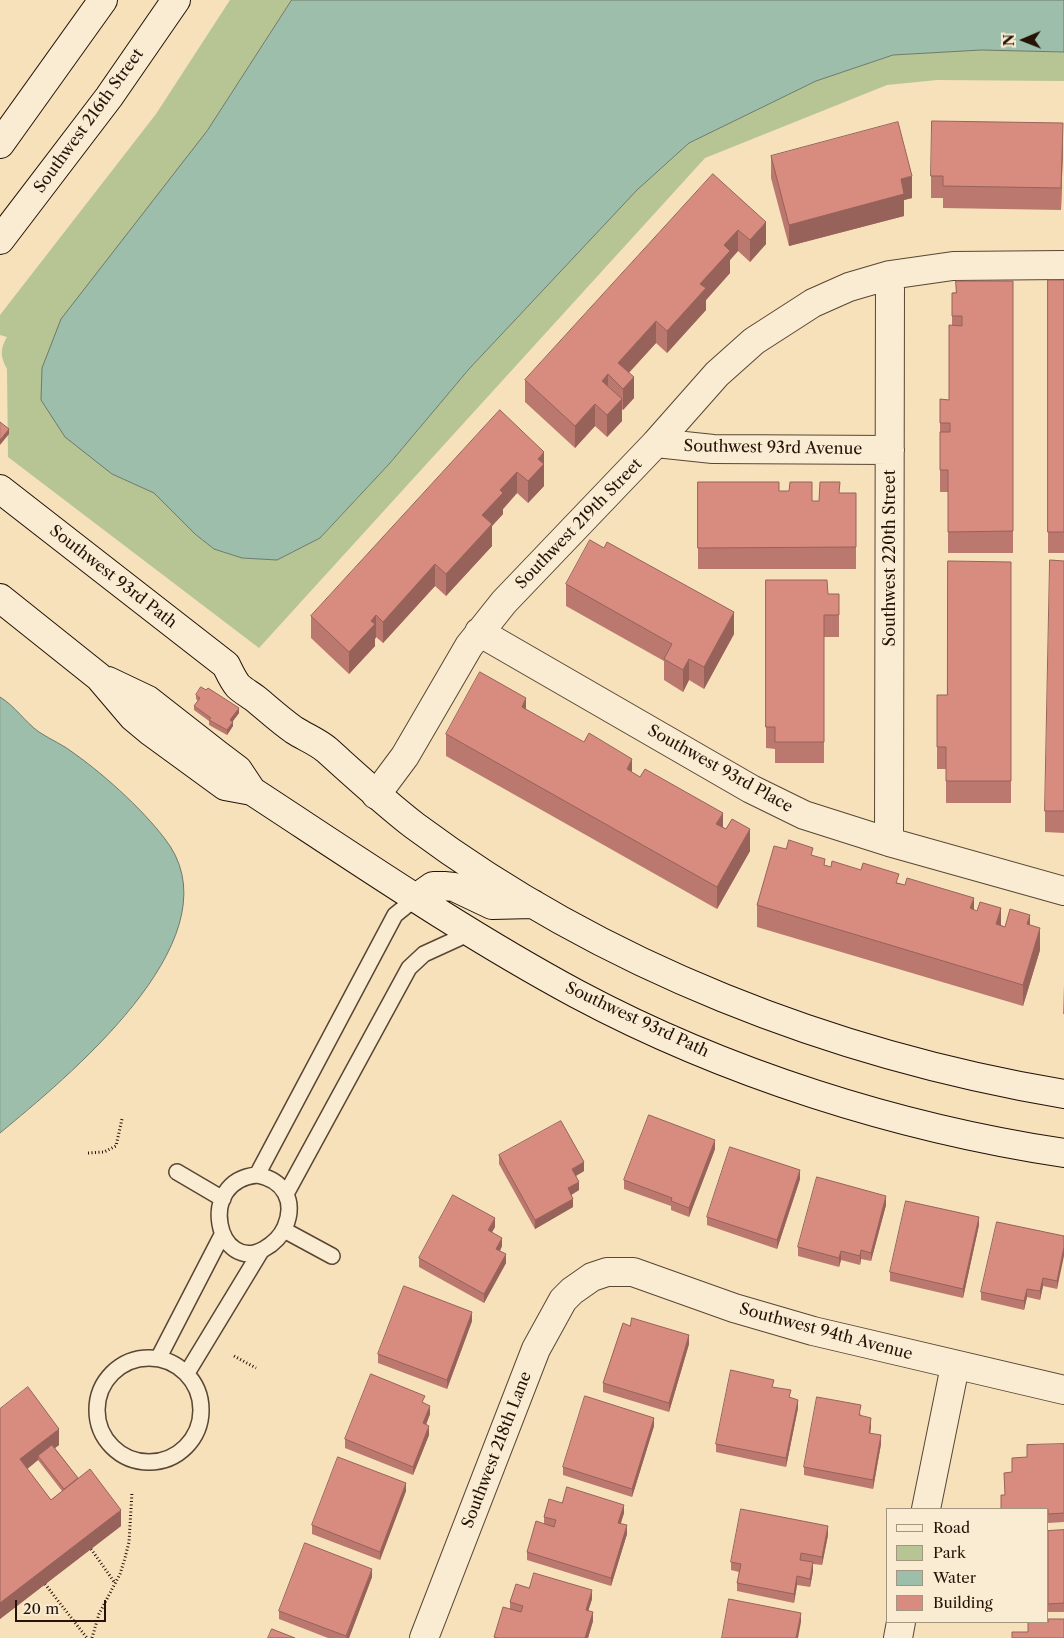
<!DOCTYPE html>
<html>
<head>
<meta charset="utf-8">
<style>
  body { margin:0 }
  #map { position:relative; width:1064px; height:1638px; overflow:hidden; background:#f6e1ba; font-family:"Libre Caslon Text",serif }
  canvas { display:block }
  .legend { position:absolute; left:886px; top:1508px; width:162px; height:115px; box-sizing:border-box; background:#f9ecd2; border:1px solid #a49581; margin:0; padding:6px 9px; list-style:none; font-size:15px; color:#251308 }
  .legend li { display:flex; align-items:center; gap:10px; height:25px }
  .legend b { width:25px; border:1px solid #a49581 }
  .north { position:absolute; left:999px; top:15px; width:50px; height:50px; -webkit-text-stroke:4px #f9ecd2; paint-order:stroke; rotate:269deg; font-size:14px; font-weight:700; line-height:20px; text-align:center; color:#251308 }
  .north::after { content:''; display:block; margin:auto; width:18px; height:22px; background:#251308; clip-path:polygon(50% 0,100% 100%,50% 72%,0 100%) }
  .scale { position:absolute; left:15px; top:1600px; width:91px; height:22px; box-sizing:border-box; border:2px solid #251308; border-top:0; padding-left:6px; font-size:15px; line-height:18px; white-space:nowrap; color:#251308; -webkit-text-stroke:4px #f9ecd2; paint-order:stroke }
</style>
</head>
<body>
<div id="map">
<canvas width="1064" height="1638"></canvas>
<ul class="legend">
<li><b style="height:6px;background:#f9ecd2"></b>Road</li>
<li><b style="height:14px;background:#b7c494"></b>Park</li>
<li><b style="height:14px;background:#9dbeab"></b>Water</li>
<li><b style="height:14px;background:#d88c80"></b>Building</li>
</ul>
<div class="north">N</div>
<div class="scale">20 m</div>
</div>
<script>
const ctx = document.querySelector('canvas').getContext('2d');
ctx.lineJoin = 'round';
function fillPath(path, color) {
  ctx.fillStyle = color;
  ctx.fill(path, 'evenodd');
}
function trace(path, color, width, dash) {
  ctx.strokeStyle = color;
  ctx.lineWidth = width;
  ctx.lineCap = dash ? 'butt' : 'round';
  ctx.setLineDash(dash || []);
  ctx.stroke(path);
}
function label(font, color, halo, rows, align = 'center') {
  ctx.font = font + ' "Libre Caslon Text",serif';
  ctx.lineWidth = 4;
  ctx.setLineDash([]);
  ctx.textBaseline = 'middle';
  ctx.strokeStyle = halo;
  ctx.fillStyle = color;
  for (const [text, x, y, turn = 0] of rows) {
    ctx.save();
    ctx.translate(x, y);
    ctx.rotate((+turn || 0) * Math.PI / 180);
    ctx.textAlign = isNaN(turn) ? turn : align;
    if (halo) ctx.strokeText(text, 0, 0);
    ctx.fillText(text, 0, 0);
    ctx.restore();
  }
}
const green = new Path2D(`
  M230,0h62l-85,131 -95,343 42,19 41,41 19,15 28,9 35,2 43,-22 70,-75 79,-94 168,-180 52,-46 127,-62 77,-26 88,-5 83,2v29l-127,-1 -50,5 -182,73 -446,490 -251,-191 -1,-88c-7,-13 -7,-20 0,-32l-7,-2v-20l156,-201z`);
const water = new Path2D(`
  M292,0h772v52l-83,-2 -88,5 -77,26 -127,62 -52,47 -168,179 -79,94 -70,75 -43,22 -35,-2 -28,-9 -19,-15 -41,-41 -42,-19 -47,-37 -24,-37 1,-32 19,-49 146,-188z
  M0,697c15,9 25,25 39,35 12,8 25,13 36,22 31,22 74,61 95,92 63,97 -105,233 -170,287z`);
const path = new Path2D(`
  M88,1153l16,-1 12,-6 6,-27
  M234,1356l22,12
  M91,1549l24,34
  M45,1584l42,54
  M92,1638l7,-24 21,-40 5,-16 4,-16 3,-50`);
const lane = new Path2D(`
  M177,1172l46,27
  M257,1175l138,-260 21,-17
  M257,1175c27,5 39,26 28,52 -4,9 -12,17 -21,22 -46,26 -69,-68 -7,-74z
  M286,1194l123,-226 15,-14 46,-21
  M284,1230l48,26
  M159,1357l63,-122
  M97 1410a52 52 0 1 1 104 0a52 52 0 1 1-104 0Z
  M187,1373l74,-122`);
const street = new Path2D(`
  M656,443l57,6 177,1
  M479,632l272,157 53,26 85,27 175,49
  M376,795l29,-39 64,-110 35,-44 152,-159 61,-69 37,-33 59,-38 36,-16 41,-12 63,-9 111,-1
  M889,842l1,-567
  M926,1509l29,-143
  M424,1638l112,-289 27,-49 9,-9 20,-14 15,-5h26l101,36 79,23 251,59
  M898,1638l3,-16`);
const secondary = new Path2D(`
  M0,144l103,-144
  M0,240l109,-143 67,-97
  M0,489l226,176c3,6 7,15 12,21 5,5 13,9 19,14 12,10 24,21 37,30 11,7 24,12 33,20 29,26 57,52 88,76 188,140 418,229 649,268
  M0,598l99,79 34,40 18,15 74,54 27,5c107,70 212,142 325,203 148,79 321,134 487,159
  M108,681l40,19 69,54 21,16 14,21
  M416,898l17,-12h11l10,1 38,18 41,-1`);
const wall = new Path2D(`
  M1063,145l-2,65 -118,-2v-10h-12v-22z
  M771,156l141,42 -8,2v16l-115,30 -18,-68z
  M713,174l53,70 -16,18 -12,-11 -8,9v13l-24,27v10l-39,43 -11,-10 -27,30 5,25 -11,12 -1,-1v12l-15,16 -12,-11 -20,22 -50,-46v-22z
  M1048,280h16v273h-16z
  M1013,281v272h-65v-61h-8v-93l9,1 3,-75v-32z
  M500,410l44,64v12l-16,17 -11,-10 -14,16v5l-11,12v20l-46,50 -11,-10 -52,57 -7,-6 -1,2v7l-26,28 -38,-36v-22z
  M698,482l81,9 33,10h7l21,-8h16v76h-158z
  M1064,561v272l-19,-1v-21z
  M1011,562v241h-65v-34h-9v-74h10z
  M766,580l62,14h11v43h-15v126h-49v-14l-9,-1z
  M566,584l168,50 -30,55 -15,-9 -6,12 -19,-12v-19l-98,-55z
  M196,695l43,18 -7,9 1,4 -6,9 -18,-10v-4l-15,-11v-4l4,-5 -2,-2z
  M526,710l200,119 24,22 -33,58 -271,-153v-22z
  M786,849l27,7 12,10 74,17 75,27 27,15 4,2 25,-2 10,25 -17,56 -266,-79v-22z
  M1064,985v29h-1z
  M715,1149l-26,68 -18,-7v-4l-47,-17v-9z
  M499,1155l85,16 -8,5 3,14 -8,5 2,12 -38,22 -36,-65z
  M800,1179l-23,70 -70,-24v-8z
  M886,1205l-15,56 -10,-2 -1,6 -19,-5 -2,7 -41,-11v-9z
  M979,1225l-16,73 -73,-17v-9z
  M495,1227l-3,5 10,14 -2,5 6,12 -22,40 -65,-36v-9z
  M1064,1236l-7,53 -14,-3 -3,14 -13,-3 -3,13 -43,-10v-8z
  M472,1321l-25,68 -69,-26v-9z
  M689,1344l-20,68 -66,-20v-9z
  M774,1387l17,11 7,10 -12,59 -70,-15v-8z
  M425,1404l5,10 -4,11 3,10 -16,40 -68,-27v-9z
  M0,1409l59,36 -4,3 23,30 43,48 -121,93zM38,1460l24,31 -11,9 -24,-31z
  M861,1413l-1,3 11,11 -1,6 11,11 -8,45 -69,-14v-8z
  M654,1426l-22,71 -69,-22v-8z
  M1064,1444v78l-16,1v-14l-36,-37 15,-15z
  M406,1491l-26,69 -68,-26v-9z
  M562,1503l62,10 -3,10 6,11 -16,52 -84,-26v-8l17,-29v-6z
  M1064,1530v82h-16v-81z
  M828,1535l-6,30 -9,-1v7l-3,16 -13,-2 -3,18 -57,-12v-8l2,-11 -8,-2v-8z
  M372,1577l-23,61h-21l-49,-19v-8z
  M529,1588l63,11 -4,12 5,10 -5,17h-94v-1l16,-28v-7z`);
const shadedWall = new Path2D(`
  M1063,123v22l-2,65v-22z
  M912,176v22l-8,2v16l-115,30v-21l112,-46z
  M766,222v22l-16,18v-22z
  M738,230v21l-8,9v13l-24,27v10l-39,43v-22l33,-47 24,-39z
  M656,321v22l-38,41v-21z
  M608,374v22l-6,-15z
  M634,377v21l-11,12v-21z
  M622,399v22l-15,16v-22z
  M595,404v22l-20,22v-22z
  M9,429v5l-9,11v-5z
  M544,452v34l-16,17v-22l10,-22z
  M517,472v21l-14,16v5l-11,12v20l-46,50v-22l36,-59 18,-25z
  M435,564v22l-52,57v-21z
  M734,612v22l-30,55v-22z
  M376,615v22l-1,2v7l-26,28v-22l22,-31z
  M689,659v21l-6,12v-22z
  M526,698v22l-4,-13z
  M239,708v5l-9,12v-5z
  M233,722v4l-6,9v-5z
  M632,759v21l-5,-11z
  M723,813v21l-7,-10z
  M750,829v22l-33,58v-22z
  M974,898v22l-4,-12z
  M1001,908v22l-5,-6z
  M1030,915v21l-3,-12z
  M1040,928v22l-17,56v-21z
  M715,1140v9l-26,68v-9z
  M584,1162v9l-12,7v-9z
  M800,1170v9l-23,70v-9z
  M579,1182v8l-11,7v-9z
  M886,1196v9l-15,56v-8z
  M573,1199v8l-38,22v-9z
  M979,1217v8l-16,73v-9z
  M495,1218v9l-7,12v-9z
  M502,1238v8l-6,12v-9z
  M1064,1247v9l-7,33v-8z
  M861,1250v9l-1,6v-9z
  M841,1251v9l-2,7v-9z
  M506,1254v9l-22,40v-9z
  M1043,1278v8l-3,14v-9z
  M1027,1289v8l-3,13v-9z
  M472,1312v9l-25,68v-9z
  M689,1335v9l-20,68v-9z
  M798,1400v8l-12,59v-9z
  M430,1406v8l-7,18v-9z
  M654,1418v8l-22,71v-8z
  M871,1418v9l-2,14v-8z
  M429,1426v9l-16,40v-8z
  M59,1429v16l-18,14 -3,-3v4l-18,15v-16z
  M881,1435v9l-8,45v-9z
  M406,1483v8l-26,69v-8z
  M624,1505v8l-6,18v-8z
  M121,1510v16l-121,93v-16z
  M627,1525v9l-16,52v-8z
  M828,1526v9l-6,30v-8z
  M813,1562v9l-3,16v-8z
  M372,1569v8l-23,61h-3z
  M797,1576v9l-3,18v-9z
  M592,1590v9l-6,19v-8z
  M593,1612v9l-5,17h-3z
  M801,1613v9l-3,16h-2z`);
const building = new Path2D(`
  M932,121l131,2 -2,65 -118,-2v-10h-12z
  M898,122l14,54 -11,3 3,15 -115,31 -18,-69z
  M713,174l53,48 -16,18 -12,-10 -14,15 6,6 -30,33 6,4 -39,43 -11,-10 -38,42 16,14 -11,12 -15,-15 -6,7 20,18 -15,16 -12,-11 -20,22 -50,-46z
  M1048,280h16v252h-16z
  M956,281h57v250l-65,1v-62h-8v-38h10v-9h-10v-24l9,1v-75l13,1v-10h-10v-23h4z
  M500,410l44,42 -6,7 6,5 -16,17 -11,-9 -17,18 3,3 -21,22 10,9 -46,50 -11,-10 -52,58 -7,-7 -5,6 4,3 -26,28 -38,-36z
  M0,422l9,7 -9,11z
  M698,482h81v9h10l1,-9h22v19h7l1,-19h20l-1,11h17v54l-158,1z
  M590,540l14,8 3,-6 127,70 -30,55 -15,-8 -6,11 -19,-11 8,-15 -106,-60z
  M1050,560l14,1v250h-19z
  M948,561l63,1v219h-65v-34h-9v-52h10z
  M766,580h61l1,14h11v21h-15v127h-49v-15h-9z
  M480,672l46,26 -4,9 62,35 5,-9 43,26 -5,10 13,8 5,-8 78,44 -7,11 10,5 6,-10 18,10 -33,58 -271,-153z
  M201,687l5,3 2,-2 31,20 -9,12 3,2 -6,8 -18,-10 2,-2 -17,-12 6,-8 -4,-3z
  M789,840l24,8 -2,7 14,4 -1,6 7,2 1,-6 29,9 2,-7 36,11 -3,9 9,2 2,-7 67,20 -4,10 7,3 3,-9 21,6 -5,16 9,3 5,-18 20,6 -3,9 13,4 -17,57 -266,-80 17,-59 12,3z
  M649,1115l66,25 -26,68 -18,-7 1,-3 -48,-18z
  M561,1121l23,41 -12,7 7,13 -11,6 5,11 -38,21 -36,-65z
  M730,1147l70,23 -23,70 -70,-23z
  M817,1177l69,19 -15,57 -10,-3 -1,6 -19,-5 -2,7 -41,-11z
  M453,1195l42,23 -7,12 14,8 -6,11 10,5 -22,40 -65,-36z
  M906,1201l73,16 -16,72 -73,-17z
  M997,1222l67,14v11l-7,34 -14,-3 -3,13 -13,-2 -3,12 -43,-9z
  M404,1286l68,26 -25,68 -69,-26z
  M632,1318l57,17 -20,68 -66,-20 20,-60 7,3z
  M731,1370l43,10 -2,7 19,3 -2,7 9,3 -12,58 -70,-14z
  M371,1374l54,22 -3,6 8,4 -7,17 6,3 -16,41 -68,-28z
  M28,1387l31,42 -39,30 31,41 39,-31 31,41 -121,93v-194z
  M585,1396l69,22 -22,71 -69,-22z
  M817,1397l44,8 -2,10 12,3 -2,15 12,2 -8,45 -69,-13z
  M1064,1444v69l-16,1v-5h-47v-14h4l-1,-22 8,-1v-14l15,-1v-12z
  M52,1445l26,33 -14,11 -26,-33z
  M338,1457l68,26 -26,69 -68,-27z
  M567,1487l57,18 -6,18 9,2 -16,53 -84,-26 9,-31 18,6 2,-7 -12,-3 5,-18 13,4z
  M741,1509l87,17 -6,31 -21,-4 -1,7 13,2 -3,17 -13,-3 -3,18 -57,-11 4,-19 -10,-2z
  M1064,1530v73l-16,1v-73z
  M305,1543l67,26 -26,67 -67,-25z
  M534,1573l58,17 -6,20 7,2 -8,26h-87l-4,-1 9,-30 18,5 2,-6 -13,-4 6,-18 13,4z
  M729,1599l72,14 -5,25h-74z
  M1048,1619h16v19h-52v-6h16v-10h20z
  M272,1629l23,9h-27z`);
const streetNames = [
  ["Southwest 216th Street",89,121,-54],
  ["Southwest 93rd Avenue",773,448,1],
  ["Southwest 219th Street",579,524,-46],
  ["Southwest 220th Street",890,558,-90],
  ["Southwest 93rd Path",113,577,38],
  ["Southwest 93rd Place",720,769,29],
  ["Southwest 93rd Path",637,1020,25],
  ["Southwest 94th Avenue",826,1332,15],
  ["Southwest 218th Lane",497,1450,-69]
];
fillPath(green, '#b7c494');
fillPath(water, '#9dbeab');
trace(water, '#6d7a6a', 1);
trace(lane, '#594634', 18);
trace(street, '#594634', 30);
trace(secondary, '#251308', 30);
trace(path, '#251308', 3, [1, 2.5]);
trace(lane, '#f9ecd2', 15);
trace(street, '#f9ecd2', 28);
trace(secondary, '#f9ecd2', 28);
fillPath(wall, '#ba786e');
fillPath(shadedWall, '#97625a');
fillPath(building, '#d88c80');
trace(building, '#97625a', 1);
label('16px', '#251308', '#f9ecd2', streetNames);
</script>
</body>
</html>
